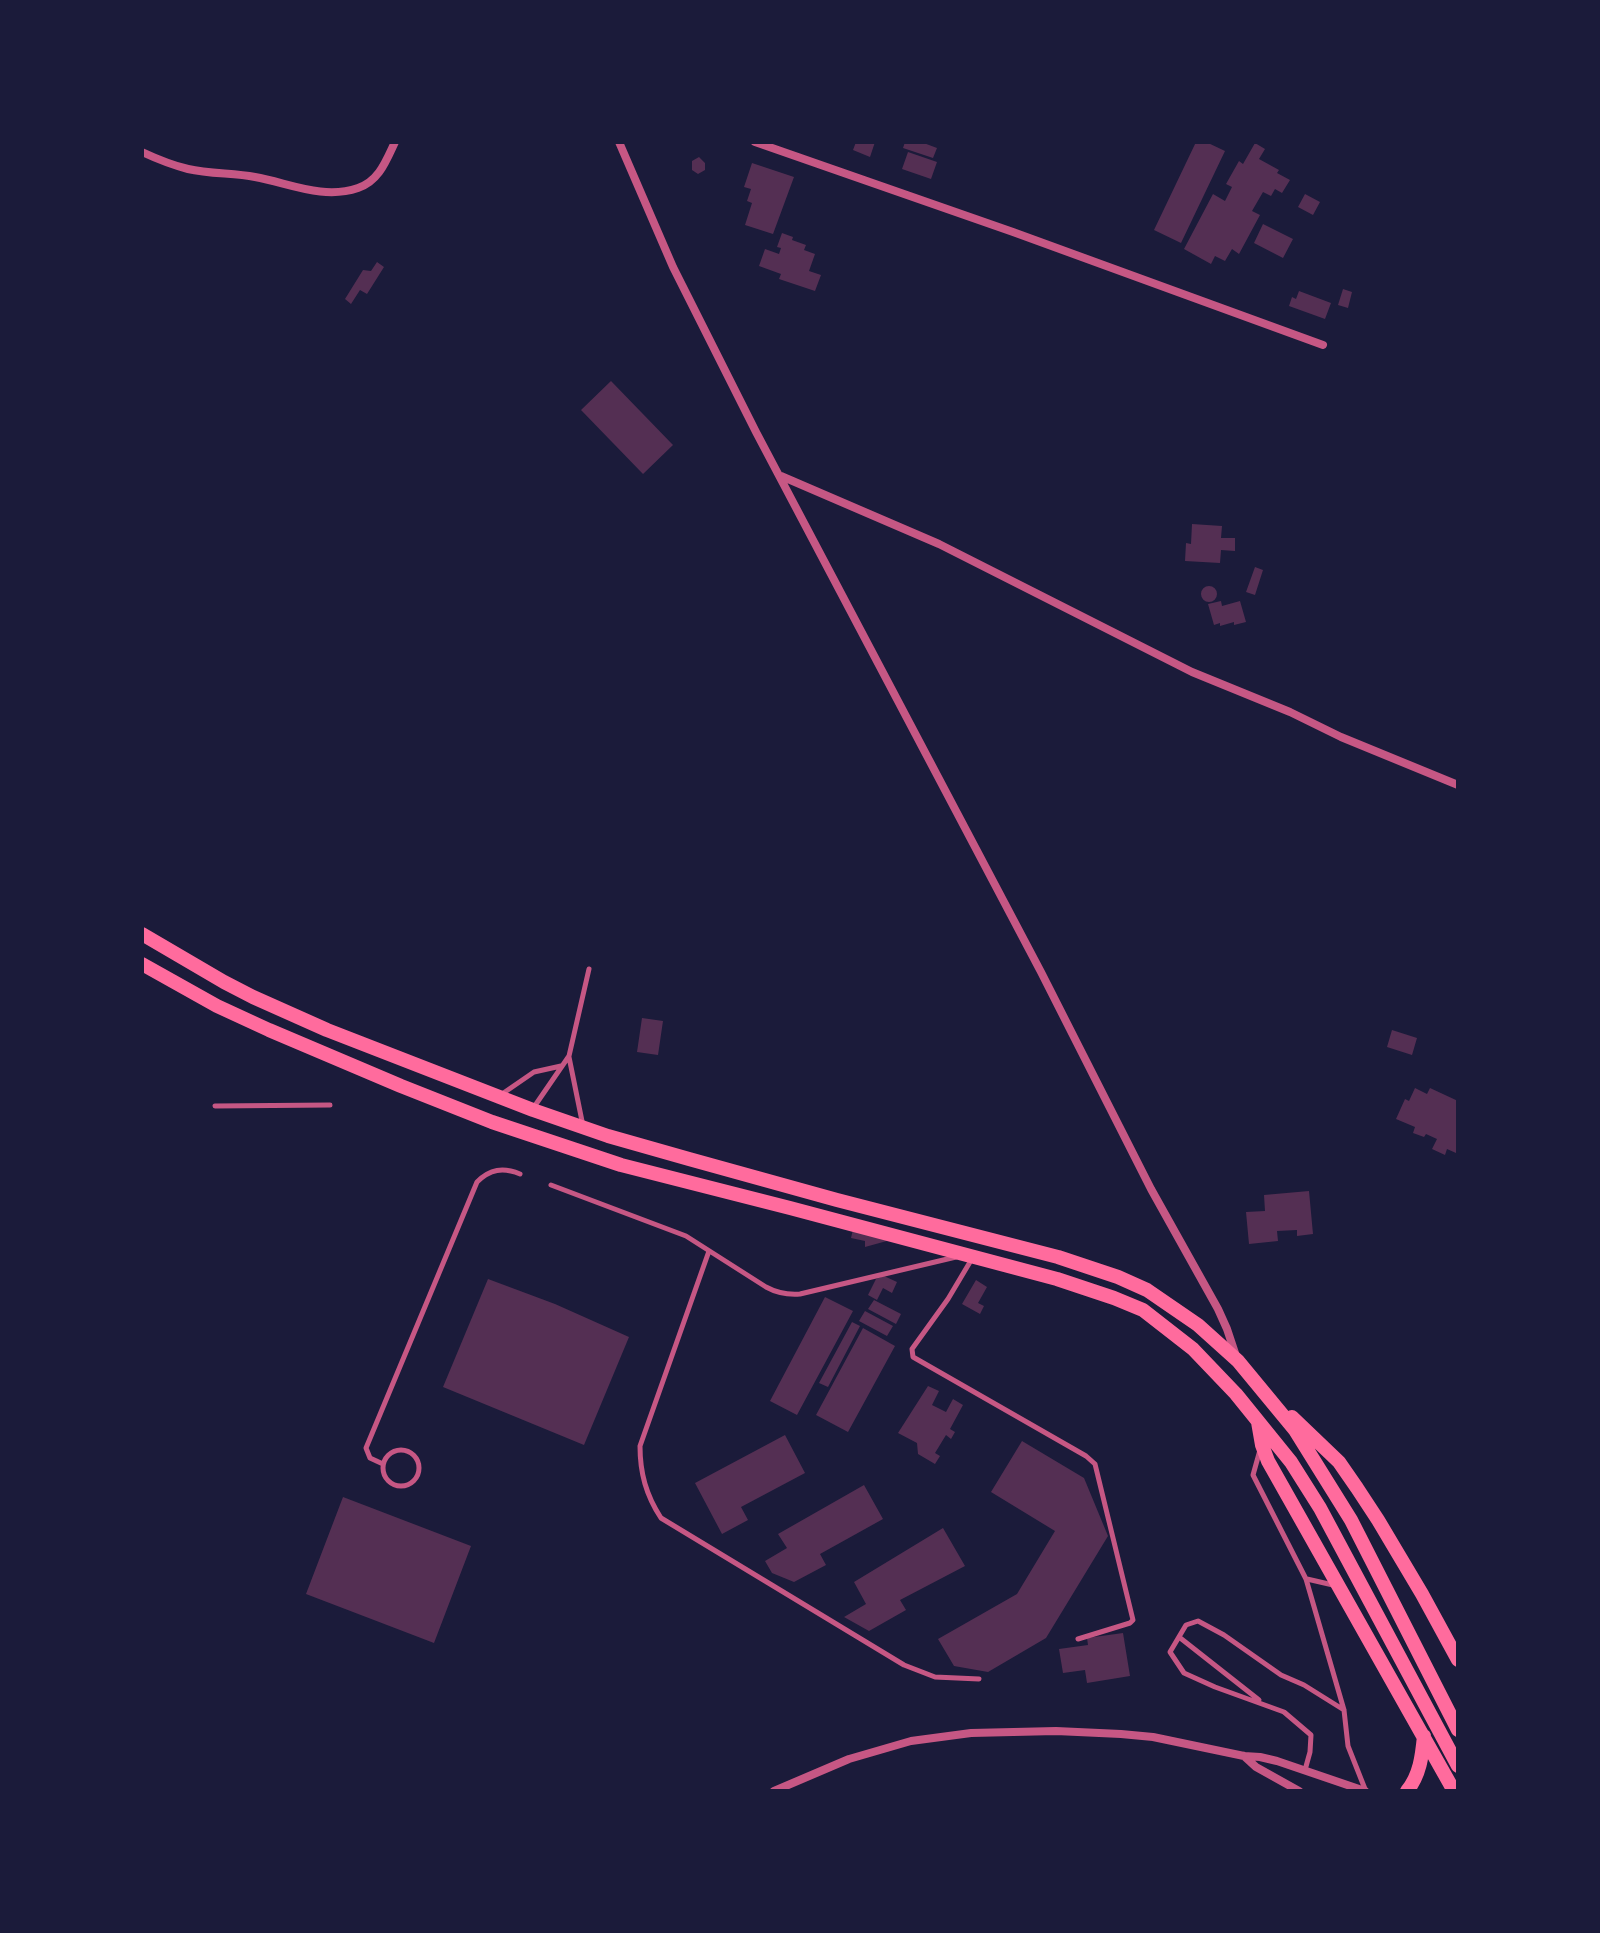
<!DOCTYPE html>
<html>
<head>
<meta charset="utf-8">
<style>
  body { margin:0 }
  #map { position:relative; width:1600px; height:1933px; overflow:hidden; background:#1b1b3a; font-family:Cabin,sans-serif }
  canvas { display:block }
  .frame { position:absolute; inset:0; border:144px solid #1b1b3a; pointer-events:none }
</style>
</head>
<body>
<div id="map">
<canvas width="1600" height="1933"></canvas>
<div class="frame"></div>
</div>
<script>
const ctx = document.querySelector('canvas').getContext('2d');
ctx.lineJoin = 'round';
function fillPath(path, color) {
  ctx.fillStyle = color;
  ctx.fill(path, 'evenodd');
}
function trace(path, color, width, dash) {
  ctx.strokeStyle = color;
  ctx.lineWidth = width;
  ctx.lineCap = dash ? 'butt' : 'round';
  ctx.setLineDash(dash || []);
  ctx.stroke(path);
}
const building = new Path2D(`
  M856,142h19l-5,15 -17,-7z
  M905,142h16l16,6 -4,10 -30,-10z
  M1196,142h10l19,9 -44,92 -27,-13z
  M1255,143l10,6 -6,10 20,11 -2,3 13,7 -8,13 -7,-4 -4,7 -8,-4 -11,19 8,4 -21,39 -7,-5 -7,12 -10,-5 -4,8 -27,-15 29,-55 12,7 7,-14 -6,-3 13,-23 4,3z
  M908,152l29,10 -6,17 -29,-10z
  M699,157l6,6v7l-7,4 -6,-4v-9z
  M752,163l42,14 -21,57 -28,-9 7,-22 -5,-2 4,-12 -7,-2z
  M1305,194l15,8 -7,13 -15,-8z
  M1263,224l30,15 -10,19 -29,-15z
  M782,233l11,4 -1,3 14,5 -2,5 11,4 -6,17 12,4 -6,16 -36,-12 2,-5 -22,-8 6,-17 14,5 2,-6 -4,-1z
  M377,262l7,5 -17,27 -7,-4 -9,14 -6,-5 18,-29 8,1z
  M1343,289l9,3 -4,16 -10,-3z
  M1299,291l32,12 -6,16 -36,-13 3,-9 4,2z
  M611,381l62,64 -30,29 -62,-64z
  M1192,524l30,2 -1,12h14v13l-14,-1 -1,13 -35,-2 1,-18 5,1z
  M1255,567l8,3 -8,25 -9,-3z
  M1201 594a8 8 0 1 1 16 0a8 8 0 1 1-16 0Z
  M1221,601l1,5 18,-5 6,21 -12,3v-3l-14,4v-3l-6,2 -6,-21z
  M642,1018l21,3 -5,34 -21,-3z
  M1392,1030l25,8 -5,17 -25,-8z
  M1415,1088l12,6 3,-6 28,13v49l-2,3 -9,-4 -2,6 -13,-6 5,-10 -11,-5 -2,3 -11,-4 2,-6 -19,-8 9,-20 4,2z
  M1309,1191l4,43 -16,2v-6l-20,1 1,10 -29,3 -3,-32 19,-1 -1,-16z
  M854,1225l40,14 -29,8v-6l-14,-3z
  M884,1276l13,6 -5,11 -9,-5 -6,12 -9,-5 8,-16z
  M488,1279l67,25 74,33 -45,108 -141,-58z
  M976,1280l11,7 -9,16 6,3 -4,8 -18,-10z
  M825,1297l28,14 -56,104 -27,-14z
  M874,1300l27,14 -5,10 -28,-15z
  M865,1311l28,15 -6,10 -28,-15z
  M852,1322l8,4 -32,61 -9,-4z
  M863,1328l32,18 -47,86 -32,-17z
  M928,1386l11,5 -7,14 14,7 7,-13 10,6 -13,24 5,3 -4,7 -5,-4 -11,18 5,3 -5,8 -17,-10 -1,-11 -19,-10z
  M785,1435l20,38 -64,34 7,13 -26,14 -27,-51z
  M1022,1441l62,37 24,58 -62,102 -58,34 -34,-6 -16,-27 79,-45 38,-63 -64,-39z
  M864,1485l19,34 -63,35 6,11 -32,17 -22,-9 -7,-12 22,-13 -9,-14z
  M343,1497l128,49 -37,97 -128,-49z
  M943,1528l22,38 -65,34 6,10 -37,21 -25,-14 22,-13 -12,-22z
  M1123,1633l7,43 -43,7 -2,-13 -22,3 -4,-24 29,-4 -1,-7z`);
const service = new Path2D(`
  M569,1057l14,69
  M502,1094l32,-22 27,-6
  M215,1106l115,-1
  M534,1107l35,-51 20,-87
  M551,1185l135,51 80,51c11,6 21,8 34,7l156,-37
  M709,1251l-69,195c0,27 6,49 21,72l243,147 31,12 44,2
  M973,1257l-25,42 -36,50 1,8 173,99 9,8 38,156 -3,3 -52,16
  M383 1468a18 18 0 1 1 36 0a18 18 0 1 1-36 0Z
  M1260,1450l-7,25 53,104 38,131 4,36 17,43
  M383,1464l-13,-6 -4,-10 111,-266c13,-13 26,-15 43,-8
  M1307,1579l26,6
  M1179,1637l80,63
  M1305,1770l5,-18 1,-17 -27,-23 -69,-25 -31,-14 -14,-21 16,-27 12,-4 26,14 57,40 23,10 40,25`);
const minor = new Path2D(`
  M619,142l54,125 83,165 285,540 110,217 67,120 9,20 9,27
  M755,142l258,90 310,113
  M142,152c15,7 30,13 46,17 22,5 45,4 67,8 34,6 68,23 103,11 21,-7 28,-27 37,-46
  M781,476l158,68 253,128 98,40 51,25 117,48
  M1244,1756l12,11 43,24
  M774,1791l75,-32 62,-18 60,-8 85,-2 65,3 32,3 91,19 16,1 17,4 88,30`);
const secondary = new Path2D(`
  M142,934l82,48 29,15 74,33 206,80 75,26 81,23 148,41 221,57 60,20 29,13 51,35 40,36 57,69 56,90 107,210
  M142,964l75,42 52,24 132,56 91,36 129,43 169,43 267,71 57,19 29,12 50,39 43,45 55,68 29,46 138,258
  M1292,1417l47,45 18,26 21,32 44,74 36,66
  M1258,1422l4,23 6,16 186,330
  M1407,1791c13,-16 15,-35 17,-55`);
fillPath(building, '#542f53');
trace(service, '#c65784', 5);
trace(minor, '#c65784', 8);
trace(secondary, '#ff6b9d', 14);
</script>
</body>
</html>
